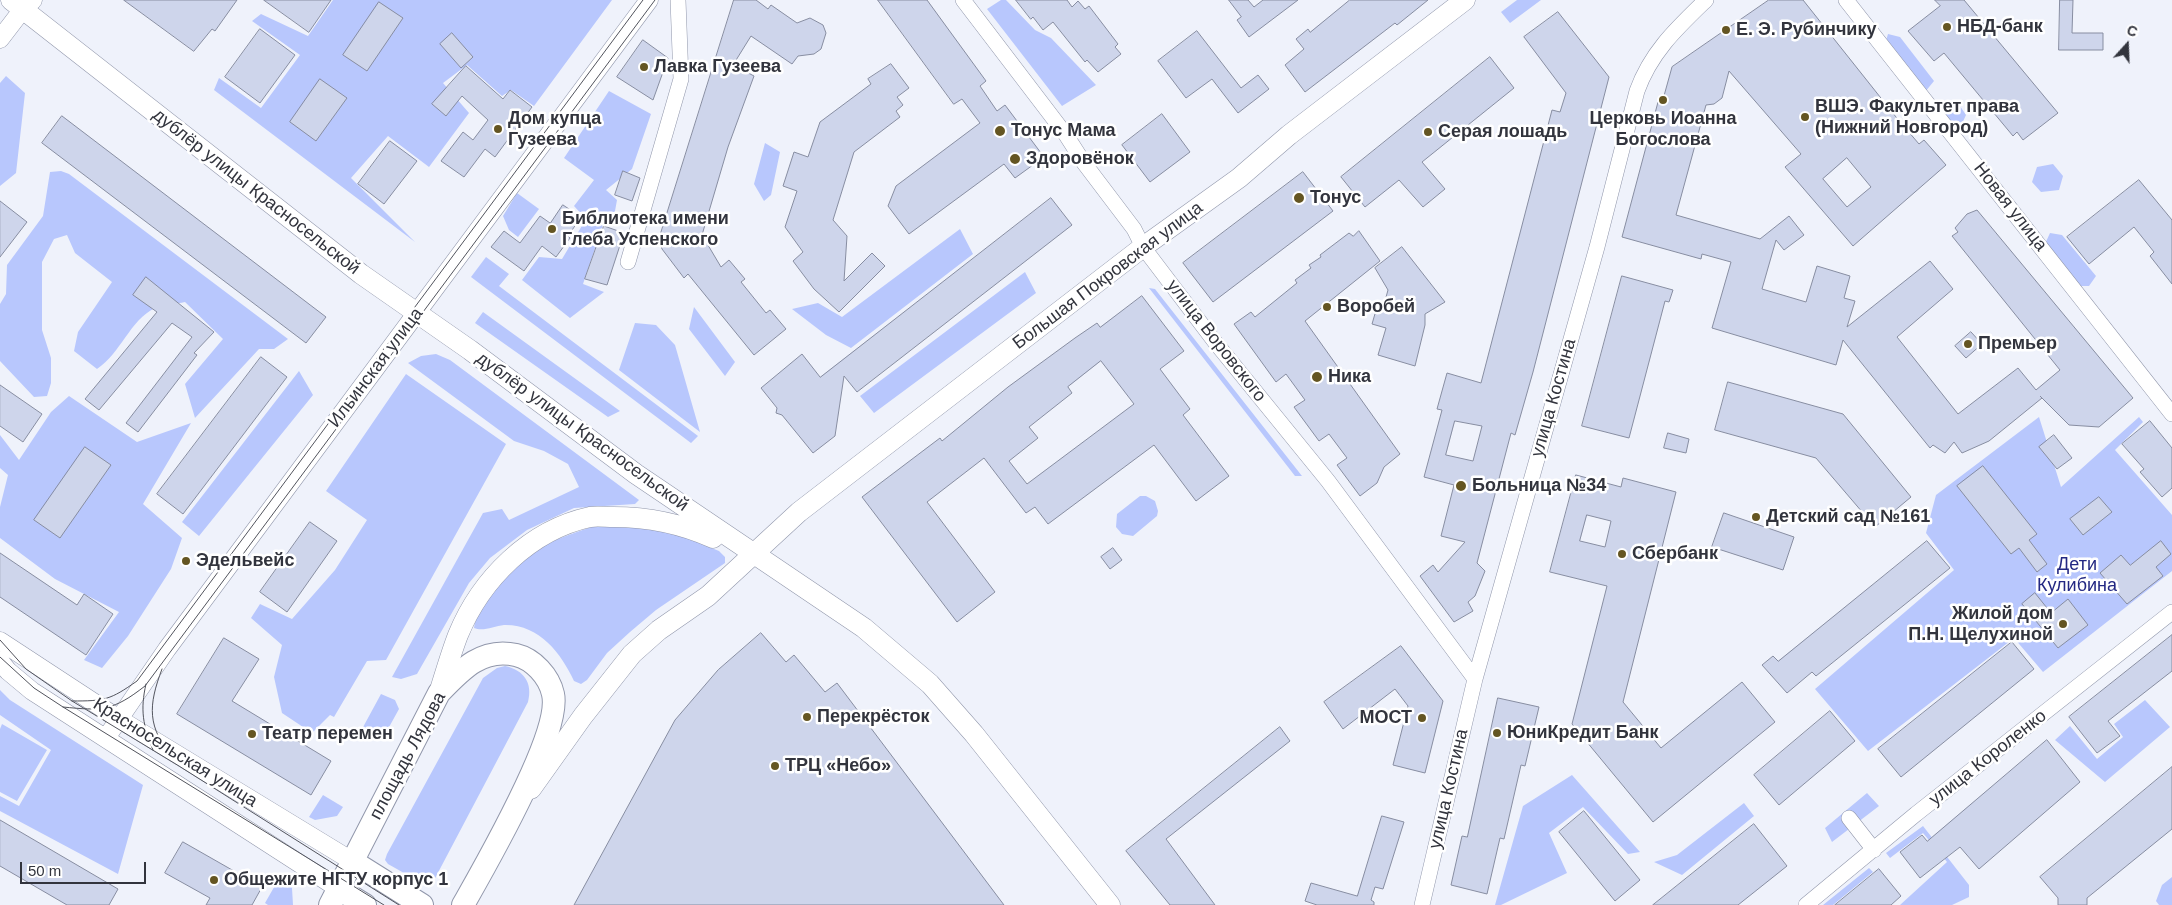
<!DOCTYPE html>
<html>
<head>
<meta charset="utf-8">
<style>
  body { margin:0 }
  #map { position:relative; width:2172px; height:905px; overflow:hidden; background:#eff2fb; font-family:Helvetica,sans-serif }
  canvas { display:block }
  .north { position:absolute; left:2102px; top:20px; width:50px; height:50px; -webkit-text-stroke:4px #fff; paint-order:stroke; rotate:20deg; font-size:14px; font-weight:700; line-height:20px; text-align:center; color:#32343d }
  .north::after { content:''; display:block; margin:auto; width:18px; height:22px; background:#32343d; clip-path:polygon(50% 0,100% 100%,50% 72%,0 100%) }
  .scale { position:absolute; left:20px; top:862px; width:126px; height:22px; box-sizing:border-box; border:2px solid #32343d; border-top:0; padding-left:6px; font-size:15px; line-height:18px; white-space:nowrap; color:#32343d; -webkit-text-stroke:4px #fff; paint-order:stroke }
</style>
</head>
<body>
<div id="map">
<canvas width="2172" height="905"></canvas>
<div class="north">С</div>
<div class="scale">50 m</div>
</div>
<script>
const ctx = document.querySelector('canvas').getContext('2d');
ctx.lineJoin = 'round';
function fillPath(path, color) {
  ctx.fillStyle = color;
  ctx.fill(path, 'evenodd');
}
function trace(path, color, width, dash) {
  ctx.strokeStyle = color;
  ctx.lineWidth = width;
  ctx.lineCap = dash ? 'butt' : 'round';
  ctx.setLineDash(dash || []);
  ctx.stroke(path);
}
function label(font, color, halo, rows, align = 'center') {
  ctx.font = font + ' Helvetica,sans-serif';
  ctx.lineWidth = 5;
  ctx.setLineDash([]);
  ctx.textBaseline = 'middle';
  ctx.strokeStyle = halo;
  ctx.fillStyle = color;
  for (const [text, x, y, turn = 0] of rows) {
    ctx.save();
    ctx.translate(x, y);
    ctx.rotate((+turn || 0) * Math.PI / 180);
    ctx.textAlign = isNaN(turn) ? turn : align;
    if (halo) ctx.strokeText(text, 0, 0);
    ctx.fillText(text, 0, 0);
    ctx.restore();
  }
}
const green = new Path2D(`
  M333,0h279l-78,106 -23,-16 -9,6 -35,-31 -24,18 26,30 -40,54 -41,-31 -37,42 64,64 -201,-152 5,-12 42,30 39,-53 -48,-34 9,-7 47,22z
  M1001,0h5l29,30 16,8 45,47 -34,21 -75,-97z
  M1517,0h24l-31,23 -9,-11z
  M1888,34l12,3 34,44 -9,11 -42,-41z
  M6,76l19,17 -9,80 -16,13v-103z
  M609,91l42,23 -19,55 -26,21 11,10 -4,22h-9l-21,62 21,8 -34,26 -48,-38 17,-23 23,2 24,-40 -12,-13 20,-26 -30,-22z
  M1939,100h17l10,15 -6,13 -17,1 -11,-14z
  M765,143l15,9 -9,43 -7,6 -10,-17z
  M2053,164l10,12 -4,14 -18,2 -9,-10 5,-15z
  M61,171l8,3 219,165 -14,10h-15l-64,69 -10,-34 38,-45 -38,-37c-9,2 -21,2 -30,6 -25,12 -34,45 -58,61l-23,-18 4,-19 34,-50 -37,-29 -8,-18 -13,4 -12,23v68l9,28v25l-4,13 -13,1 -34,-36v-57l6,-10 1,-29 36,-49 7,-44z
  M517,193l22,16 -21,28 -9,-7 -6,-14z
  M960,229l13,25 -122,94 -25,-13 -34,-26 26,-6 24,14z
  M2050,233l12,2 34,41 -7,10h-12l-33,-40z
  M486,257l23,17 -10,12 199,150 -7,7 -220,-166z
  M1025,272l11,21 -162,120 -14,-17z
  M1149,288l6,1 147,187h-7z
  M694,307l41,55 -10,14 -36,-47z
  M483,312l137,99 -12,6 -133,-94z
  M635,323l21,2 19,20 25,87 -81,-62z
  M436,354l14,6 189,140 -4,4 -61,4 -47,22 -37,28 -21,25 -52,91 -16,5 -9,-2 91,-164 19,-4 7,11 70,-33 -11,-23 -24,-13 -30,-10 -106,-78 13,-7z
  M299,371l14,24 -114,141 -17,-14z
  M406,374l100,70 -120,216 -19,1 -33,56 -4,-2 -18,18 -30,-20 -8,-36 8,-32 -31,-27 9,-14 32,15 43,-49 32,-50 -41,-29z
  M69,396l68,46 54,-19 -48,81 39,34 -11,31 -43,67 -26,32 -18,-8 35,-48 -64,-33 -55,-41v-31l8,-32 -8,-7v-33l19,25 32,-48z
  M2039,417l22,70 78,-70 4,5 -28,28 57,65v56l-129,101 -29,-34 -146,113 -53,-62 139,-119 -28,-37 10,-38z
  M1140,496h6l9,5 3,10 -1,5 -24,20 -11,-2 -6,-7 1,-13z
  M597,525l68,4 54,22 6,6v6l-69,47 -26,22 -23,21 -20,27 -6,4 -7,-3c-13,-28 -35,-57 -70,-56 -10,1 -21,7 -30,3 3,-24 39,-61 59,-75 19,-14 42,-20 64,-28z
  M505,666c19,4 28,17 23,36l-96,182 -5,2 -39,-22 -3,-4 2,-6 96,-176 14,-10z
  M0,690l10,10 133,85 -25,89 -118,-63v-15l19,10 32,-56 -51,-35z
  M381,694l14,6 4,9 -16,29 -21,-9z
  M2145,700l25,27 -65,55 -50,-42 15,-14 27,33 26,-22 -9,-13z
  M2,724l45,26 -30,51 -17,-9v-63z
  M1572,775l68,77 -12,2 -45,-47 -34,26 18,40 -66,32h-6l28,-99z
  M1867,793l12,13 -47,36 -7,-14z
  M323,795l20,12 -6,9 -22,4 -6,-3z
  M1744,803l10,13 -72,59 -28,-13 23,-7z
  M1923,826l46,59v12l-17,8h-52l47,-43 -24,-29 -33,25 -4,-5z
  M1869,868l4,4 -40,33h-10z
  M281,875l11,13 1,17h-25l-3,-2z
  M2172,877v28h-13l-3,-4 6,-16z`);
const building = new Path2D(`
  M124,0h113l-22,31 -3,-2 -18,22z
  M264,0h67l-22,32z
  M734,0h22l12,9 3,-4 26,18 13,-5 13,7 3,8 -5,16 -7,5 -16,2 -6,8 -41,-28 -18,29 21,11 -26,71 -26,88 19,32 8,-7 16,19 -4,3 25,31 4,-3 16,19 -32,26 -66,-81 -4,4 -22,-29 -3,-10z
  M878,0h49l59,81 -6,5 17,25 8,-6 39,52 -29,21 -11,-14 -95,70 -21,-28 8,-20 84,-63 -18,-24 -8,5z
  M1016,0h51l5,7 6,-6 7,8 4,-3 29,38 -3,3 6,7 -23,18 -11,-12 -2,2 -32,-40 -10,8 -10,-13 -2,2z
  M1229,0h19l6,7 9,-7h35l-49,37 -12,-17 4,-3z
  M1350,0h78l-31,25 -2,-2 -90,69 -20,-27 19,-16 -8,-10 12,-10 2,3z
  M1769,0h34l93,117 23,27 5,-4 22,25 -93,81 -68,-79 16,-13 -72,-83 -7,27 -8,6 -8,1 -30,110 84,24 29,-23 15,19 -20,15 -8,-10 -14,49 44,13 11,-36 33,10 -6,22 11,3 -8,26 83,-66 23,28 -56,48 61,77 60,-46 18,22 24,-20 -108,-134 6,-4 -3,-4 12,-14 10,-4 156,188 -34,29 -30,-2 -29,-29 2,2 -53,43 -27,12 -8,-11 -9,11 -12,-8 -3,3 -87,-108 -7,25 -124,-37 19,-66 -29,-8 -1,5 -79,-22 36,-135 4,1 10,-36zM1847,158l24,29 -24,20 -24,-28z
  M1935,0h29l94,113 -35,27 -6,-8 -4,4 -69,-83 -10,8 -26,-30 32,-25z
  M2060,0h13l-1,33h31v17h-44z
  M379,2l24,16 -36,53 -24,-16z
  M1558,12l51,65 -76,295 -18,63 -4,-2 -34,130 8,8 -10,25 -7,6 5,9 -19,11 -34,-46 13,-11 5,7 27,-30 -24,-6 13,-51 -30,-8 18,-67 -5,-1 10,-36 34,10 71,-273 8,2 6,-19 -42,-56zM1455,421l27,5 -9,35 -27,-6z
  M260,29l35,26 -35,48 -35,-26z
  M1197,31l44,57 17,-13 11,14 -31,24 -26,-34 -26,19 -28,-37z
  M452,33l21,24 -12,11 -21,-24z
  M643,40l25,18 -15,42 -36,-23z
  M1490,57l24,31 -92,74 23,27 -22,18 -24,-27 -34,27 -24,-30z
  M891,64l18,24 -12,9 6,8 -7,6 4,6 -46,35 -21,68 14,16 -3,45 28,-28 13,13 -46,46 -25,-23 -21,-28 10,-9 -18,-25 12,-36 -14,-5 11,-34 14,5 12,-35 51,-38 -3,-5z
  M466,66l37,33 7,-9 22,17 -37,50 -10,-8 -21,28 -23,-16 22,-29 10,8 15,-20 -26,-24 -16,20 -14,-12z
  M320,79l27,19 -31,43 -26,-19z
  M1162,114l28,38 -40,30 -28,-37z
  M62,116l264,201 -20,26 -264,-200z
  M390,141l27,20 -33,43 -26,-20z
  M623,171l17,7 -8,23 -17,-6z
  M1303,172l30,39 -120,91 -30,-39z
  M2139,180l33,40v64l-22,-28 4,-4 -20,-25 -45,37 -22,-27z
  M1051,198l21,27 -215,167 -13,-16 -9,60 -22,17 -31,-38 -6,-2 1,-5 -16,-20 41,-34 18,23z
  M0,201l27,21 -27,35z
  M563,205l18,12 -13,19 2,2 -14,19 -14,-11 -18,25 -33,-24 13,-16 16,12 20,-27 10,7z
  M604,226l20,7 -17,52 -22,-6z
  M1359,231l21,30 -75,60 95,133 -16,13 -7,16 -17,13 -23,-31 10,-7 -18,-24 -10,7 -25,-34 11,-7 -19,-26 -10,8 -42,-58 17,-12 4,5 42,-34 -2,-3 16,-12 -2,-3 12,-8 -1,-2 29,-22 4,3z
  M1402,247l43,55 -20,12v11l-10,41 -37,-11 8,-27 -14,-4 5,-17 6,1 5,-18 -13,-22z
  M1622,276l51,14 -4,12 -4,-1 -36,137 -47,-12z
  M146,277l68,55 -20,21 3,2 -59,77 -12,-9 66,-86 -20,-14 -73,87 -14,-11 72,-87 -24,-17z
  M1142,296l42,55 -24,18 30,40 -7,6 46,61 -33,25 -42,-56 -106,79 -13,-17 -9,6 -42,-55 -57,44 68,90 -38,30 -95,-125 78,-59 2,3 66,-54 67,-49 22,-15 3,4zM1101,361l33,43 -107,80 -18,-23 29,-23 -9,-11 43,-34 -4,-6z
  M1971,332l11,12 -16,14 -11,-12z
  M261,357l26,20 -104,137 -26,-20z
  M1728,382l115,32 68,83 -36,30 -59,-69 -101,-28z
  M0,385l42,29 -19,28 -23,-16z
  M2150,421l22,27v40l-10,9 -22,-25 4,-3 -22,-25z
  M1668,433l21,6 -3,14 -22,-5z
  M2054,435l18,23 -15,11 -18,-22z
  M85,447l26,18 -51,73 -26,-18z
  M1983,466l54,68 -8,6 18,24 -10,8 -18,-24 -8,6 -54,-68z
  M1576,475l45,12 2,-9 53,14 -53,210 38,46 81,-66 33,40 -122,100 -81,-98 35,-138 -57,-14zM1587,515l24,6 -6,26 -25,-6z
  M2099,497l13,15 -29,23 -13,-16z
  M1724,513l70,24 -11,33 -71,-23z
  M310,522l27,19 -50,71 -27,-20z
  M1927,541l23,27 -134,108 -4,-4 -25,21 -25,-28 11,-9 5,5z
  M2161,541l10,13 -15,13 7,9 -36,28 -27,-31 21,-18 9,10z
  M1113,548l9,12 -12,9 -9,-12z
  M0,553l77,52 7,-11 29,20 -27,41 -86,-58z
  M2035,593l16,20 17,-14 20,26 -30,23 -36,-44z
  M761,633l25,29 8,-7 31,37 12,-9 167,222h-430l101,-185 43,-50z
  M2172,635v36l-64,50 12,15 -23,17 -28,-36z
  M224,638l35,21 -27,42 99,60 -20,34 -134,-81z
  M2012,642l22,27 -133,108 -23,-28z
  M1401,646l42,55 -18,72 -32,-8 15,-59 -13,-17 -52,40 -19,-27z
  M1498,698l41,9 -14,59 -4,-1 -17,74 -4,-1 -13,56 -36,-9 11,-49 5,1z
  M1830,711l25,30 -76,64 -25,-30z
  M1280,727l10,14 -124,98 49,66h-45l-44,-54z
  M2047,740l33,42 -101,87 -19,-22 -40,31 -20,-26 22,-17 5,6z
  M2172,767v62l-85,69v7h-29v-7l-18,-21z
  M1584,811l56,69 -25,21 -56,-69z
  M1382,816l22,6 -21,67 -8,-2 -4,13 3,2v3h-57l-12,-4 6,-18 46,13z
  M0,820l118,69 -9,16h-42l-67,-39z
  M1754,824l33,42 -49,39h-85z
  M183,842l79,45 -10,18h-46l4,-7 -45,-25z
  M1879,869l22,27 -10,9h-56z`);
const minor = new Path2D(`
  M963,0l103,135 18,28 50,66 9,18 72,95 113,139 147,198
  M1846,0l326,414
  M628,262l53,-183 -3,-79
  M1849,818l25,32
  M1422,905l53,-226 122,-432 40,-156c14,-39 40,-63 69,-91
  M1806,905l110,-91 256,-202`);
const tertiary = new Path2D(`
  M0,39l23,-30 10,-9
  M0,641l119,78 233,142
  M0,661l8,10 24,20 307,198
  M106,738l61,-89 482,-649`);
const secondary = new Path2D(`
  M11,0l350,274 109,76 166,124 228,154 66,56 44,50 136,171
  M439,693c6,-19 12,-40 19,-58 23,-56 72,-105 132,-118 7,-1 16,0 23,0 36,0 67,6 100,21
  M531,789l52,-73 49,-62 27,-24 49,-34 91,-84 344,-265 96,-69 50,-43 176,-135`);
const primary = new Path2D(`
  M352,861l70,44
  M339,889l26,16
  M330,905l109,-212c22,-23 43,-46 77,-38 17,4 33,21 37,39 9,39 -68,172 -90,211`);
const tram = new Path2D(`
  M0,640l26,29 46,32 107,65 220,139
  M0,657l34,31 29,19 321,198
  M162,669c-14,37 -15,58 11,89
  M146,684c-6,26 -3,42 7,66
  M72,701c33,0 38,-1 65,-20l506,-681
  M63,707c39,4 50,4 82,-21l510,-686`);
const markers = [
  [1947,27,5,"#645522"],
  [1726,30,5,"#645522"],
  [644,67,5,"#645522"],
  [1663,100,5,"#645522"],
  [1805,117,5,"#645522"],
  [498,129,5,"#645522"],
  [1000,131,6,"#645522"],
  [1428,132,5,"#645522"],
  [1015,159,6,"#645522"],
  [1299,198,6,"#645522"],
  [552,229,5,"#645522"],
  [1327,307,5,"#645522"],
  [1968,344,5,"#645522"],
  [1317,377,6,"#645522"],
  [1461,486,6,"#645522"],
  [1756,517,5,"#645522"],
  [1622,554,5,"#645522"],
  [186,561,5,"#645522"],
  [2063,624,5,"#645522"],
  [807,717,5,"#645522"],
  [1422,718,5,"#645522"],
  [1497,733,5,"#645522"],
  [252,734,5,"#645522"],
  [775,766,5,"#645522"],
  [214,880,5,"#645522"]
];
const poiNames = [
  ["НБД-банк",1957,27],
  ["Е. Э. Рубинчику",1736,30],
  ["Лавка Гузеева",654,67],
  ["ВШЭ. Факультет права",1815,107],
  ["(Нижний Новгород)",1815,128],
  ["Дом купца",508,119],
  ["Гузеева",508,140],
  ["Церковь Иоанна",1663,119,"center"],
  ["Богослова",1663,140,"center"],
  ["Тонус Мама",1011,131],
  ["Серая лошадь",1438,132],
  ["Здоровёнок",1026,159],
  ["Тонус",1310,198],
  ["Библиотека имени",562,219],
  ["Глеба Успенского",562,240],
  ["Воробей",1337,307],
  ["Премьер",1978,344],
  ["Ника",1328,377],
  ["Больница №34",1472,486],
  ["Детский сад №161",1766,517],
  ["Сбербанк",1632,554],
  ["Эдельвейс",196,561],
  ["Жилой дом",2053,614,"right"],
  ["П.Н. Щелухиной",2053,635,"right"],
  ["Перекрёсток",817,717],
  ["МОСТ",1412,718,"right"],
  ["ЮниКредит Банк",1507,733],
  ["Театр перемен",262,734],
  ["ТРЦ «Небо»",785,766],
  ["Общежите НГТУ корпус 1",224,880]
];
const streetNames = [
  ["дублёр улицы Красносельской",256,192,38],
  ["Новая улица",2010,207,52],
  ["Большая Покровская улица",1108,276,-37],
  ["улица Воровского",1216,341,52],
  ["Ильинская улица",376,368,-53],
  ["улица Костина",1554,398,-74],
  ["дублёр улицы Красносельской",582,432,36],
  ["Красносельская улица",175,753,32],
  ["площадь Лядова",408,756,-62],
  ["улица Короленко",1988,758,-38],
  ["улица Костина",1449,789,-77]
];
const parkNames = [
  ["Дети",2077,565],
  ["Кулибина",2077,586]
];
fillPath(green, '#b8c7fd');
fillPath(building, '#ced5eb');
trace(building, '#878da1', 1);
trace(minor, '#9197ab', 16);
trace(tertiary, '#9197ab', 19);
trace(secondary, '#9197ab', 21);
trace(primary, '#9197ab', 24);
trace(minor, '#fff', 15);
trace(tertiary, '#fff', 18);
trace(secondary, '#fff', 20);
trace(primary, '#fff', 22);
trace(tram, '#52545d', 1);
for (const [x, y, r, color] of markers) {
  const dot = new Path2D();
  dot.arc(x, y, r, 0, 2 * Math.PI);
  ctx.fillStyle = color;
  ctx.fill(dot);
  trace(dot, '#fff', 2);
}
label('bold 18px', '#32343d', '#fff', poiNames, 'left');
label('18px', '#32343d', '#fff', streetNames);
label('18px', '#232883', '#fff', parkNames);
</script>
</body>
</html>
